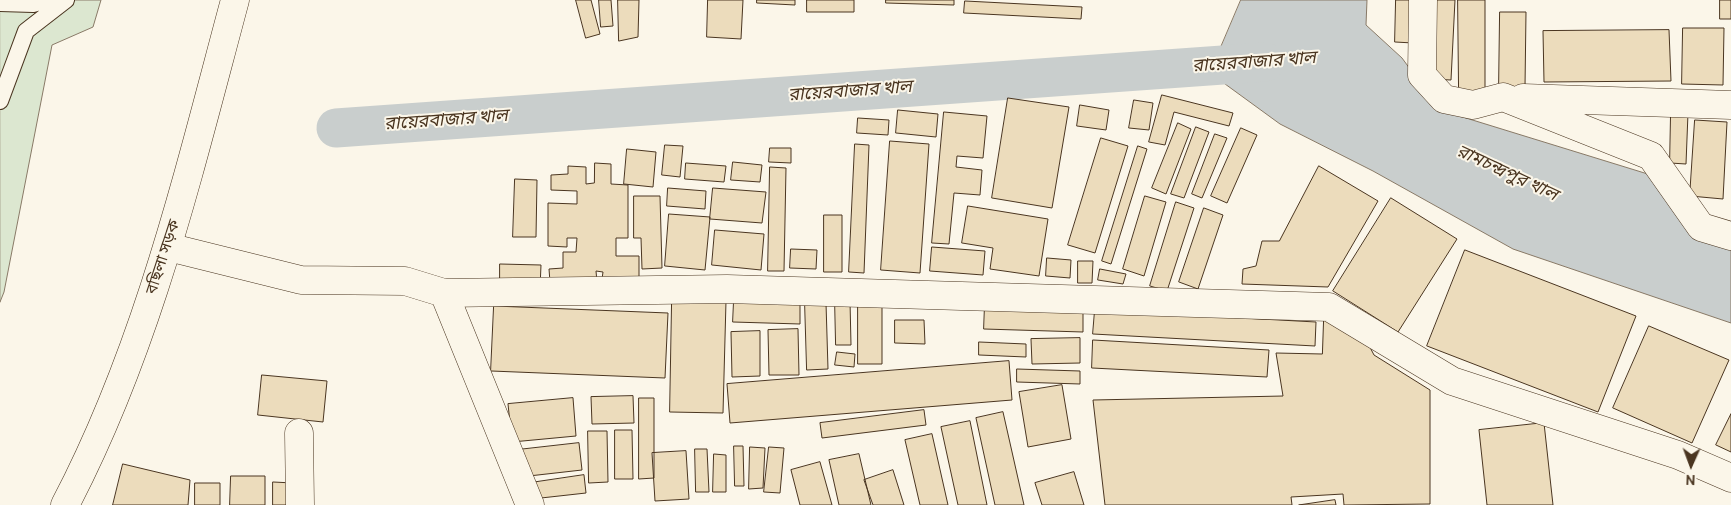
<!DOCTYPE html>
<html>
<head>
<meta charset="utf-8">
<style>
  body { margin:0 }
  #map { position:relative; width:1731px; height:505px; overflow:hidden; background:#fbf6e9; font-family:Cabin,sans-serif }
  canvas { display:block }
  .north { position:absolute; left:1666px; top:440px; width:50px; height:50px; -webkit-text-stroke:4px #fbf6e9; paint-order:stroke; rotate:182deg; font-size:14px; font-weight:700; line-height:20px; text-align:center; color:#4a3520 }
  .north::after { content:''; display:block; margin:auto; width:18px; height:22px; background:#4a3520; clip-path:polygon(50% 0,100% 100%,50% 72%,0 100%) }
</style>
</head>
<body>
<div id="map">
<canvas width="1731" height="505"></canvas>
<div class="north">N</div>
</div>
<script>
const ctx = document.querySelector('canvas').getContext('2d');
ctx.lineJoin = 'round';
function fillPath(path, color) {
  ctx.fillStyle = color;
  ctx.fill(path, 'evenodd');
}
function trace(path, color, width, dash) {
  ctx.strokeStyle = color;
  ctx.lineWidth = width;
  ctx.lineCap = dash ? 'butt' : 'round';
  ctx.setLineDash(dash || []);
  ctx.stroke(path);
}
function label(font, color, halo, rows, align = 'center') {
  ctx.font = font + ' Cabin,"Noto Sans Bengali",sans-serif';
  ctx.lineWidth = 4;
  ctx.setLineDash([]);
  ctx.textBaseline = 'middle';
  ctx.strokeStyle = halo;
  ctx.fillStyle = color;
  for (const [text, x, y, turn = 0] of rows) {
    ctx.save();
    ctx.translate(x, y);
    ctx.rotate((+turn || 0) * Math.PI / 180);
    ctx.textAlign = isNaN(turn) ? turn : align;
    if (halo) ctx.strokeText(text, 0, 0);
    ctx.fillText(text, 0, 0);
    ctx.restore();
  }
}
const green = new Path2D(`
  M0,0h101l-8,27 -41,18 -48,247 -4,10z`);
const water = new Path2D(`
  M1241,0h126l-1,25 36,33 38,52 211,65 80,71v77l-218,-74 -140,-78 -93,-47 -70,-51z`);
const canal = new Path2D(`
  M336,128l929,-66`);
const building = new Path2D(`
  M576,0h15l9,34 -14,4z
  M599,0h12l2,26 -12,1z
  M618,0h21l-1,37 -19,4z
  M708,0h35l-2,39 -34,-2z
  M757,0h38v5l-38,-2z
  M807,0h47v12h-47z
  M886,0h68v5l-68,-2z
  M1396,0h18l-1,43 -18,-1z
  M1433,0h22l-4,80 -21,-1z
  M1458,0h27v93h-26z
  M1720,0h11v19h-11z
  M965,1l117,6 -1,12 -117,-6z
  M1500,12h26l-1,75h-26z
  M1683,28h41l-1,57 -41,-1z
  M1669,30l2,51 -127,1 -1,-51z
  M1162,95l71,18 -4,13 -55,-14 -9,33 -16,-3z
  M1008,98l61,9 -17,101 -60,-10z
  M1134,100l19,3 -4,27 -20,-2z
  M1080,105l29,5 -3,20 -29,-4z
  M898,110l40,4 -2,23 -40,-4z
  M944,112l43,4 -4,42 -26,-2 -1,11 26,3 -2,25 -26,-2 -5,51 -17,-1z
  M1671,112l17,1 -2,51 -16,-1z
  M858,118l31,2 -1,15 -31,-2z
  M1695,120l32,2 -4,77 -33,-3z
  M1178,123l13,6 -25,65 -14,-6z
  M1196,127l13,5 -25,66 -13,-4z
  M1241,128l16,7 -30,68 -16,-7z
  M1215,134l12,4 -25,60 -10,-4z
  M1101,138l27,8 -33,107 -27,-8z
  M890,141l39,3 -9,129 -39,-3z
  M855,144l14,1 -5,128 -15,-1z
  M665,145l18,1 -3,31 -18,-2z
  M1138,146l9,3 -36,115 -9,-3z
  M770,148h21v15l-22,-1z
  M627,149l29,3 -3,35 -29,-3z
  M733,162l29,3 -2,17 -29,-2z
  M595,163l16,1v20l17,1v53h-12v18h23v31l-37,-8 1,-7 -7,-1 1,11h-47l-1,-13 14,-1v-16h13l1,-14h-10v9l-19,-1v-43l29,1v-13l-26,-1v-15l17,-1v-8l18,1v17l8,-1z
  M686,163l40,3 -2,16 -39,-3z
  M1319,166l59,35 -50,86 -86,-3 1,-15 13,-3 6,-25h17z
  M770,167l16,1 -2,103h-16z
  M515,179l22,1 -1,57h-23z
  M668,188l38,3 -1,18 -38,-3z
  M713,188l53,4 -4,31 -52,-4z
  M634,196h26l2,72 -20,1 -1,-31h-7z
  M1145,196l21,6 -22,74 -21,-7z
  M1391,198l66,41 -59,93 -65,-41z
  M1176,202l18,6 -27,83 -17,-5z
  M968,206l80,13 -9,57 -49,-7 3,-21 -31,-5z
  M1204,208l19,7 -25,74 -19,-7z
  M669,214l41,3 -5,53 -40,-4z
  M824,215h18v57h-18z
  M715,230l49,4 -3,36 -49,-5z
  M932,247l53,4 -2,24 -53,-4z
  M791,249l26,1 -1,19 -26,-1z
  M1465,250l171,66 -38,96 -171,-66z
  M1047,258l24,2 -1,18 -24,-2z
  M1078,261h15l-1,22h-14z
  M500,264l41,1 -1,23 -40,-1z
  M1100,269l26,5 -3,10 -25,-4z
  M734,300l66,1v23l-67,-2z
  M672,301h54l-3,112 -53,-1z
  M835,301h15l1,44h-15z
  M805,303h21l2,66 -21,1z
  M985,303l98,1v28l-99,-3z
  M858,305h24v59h-24z
  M494,306l174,7 -3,65 -174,-7z
  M1095,310l221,12 -1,24 -222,-12z
  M1324,319l38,13 12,23 56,35v114l-86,1 -1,-11 -52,3 1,8h-187l-12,-105 190,-4 -7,-43 46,1z
  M895,320h29l1,24 -30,-1z
  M1649,326l80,34 -37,83 -79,-35z
  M798,329l1,46h-30l-1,-45z
  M760,331v45l-28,1 -1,-45z
  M1080,338v25l-48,1 -1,-25z
  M1093,340l176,10 -2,27 -175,-9z
  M979,342l47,2v13l-47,-2z
  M837,352l18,2 -1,13 -19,-2z
  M1009,361l3,39 -282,23 -3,-39z
  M1017,369l63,2v13l-63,-2z
  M262,375l65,6 -4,41 -65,-7z
  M1062,385l9,54 -43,8 -9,-55z
  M633,396l1,27 -42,1 -1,-27z
  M573,398l3,38 -64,6 -4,-38z
  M639,398h15v80l-15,1z
  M924,410l2,15 -104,13 -2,-15z
  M1003,412l21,93h-29l-19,-87z
  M1731,414v38l-15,-7z
  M970,421l17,84h-29l-17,-78z
  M1544,423l9,82h-66l-8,-75z
  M615,430h17l1,49h-18z
  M588,431h19l1,51 -19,1z
  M932,434l16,71h-28l-15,-65z
  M579,443l3,27 -62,7 -3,-27z
  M734,446h9l1,40h-9z
  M750,447l15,1 -2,40 -14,1z
  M769,447l15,1 -4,45 -16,-1z
  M695,449h12l2,43h-13z
  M686,451l3,48 -34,2 -3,-48z
  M714,454l12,1v37h-13z
  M859,454l12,51h-32l-10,-45z
  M820,462l12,43h-32l-9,-35z
  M123,464l67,16 -2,25h-75z
  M893,470l11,35h-31l-9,-25z
  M1074,472l10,33h-42l-7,-22z
  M584,475l2,18 -54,6 -2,-16z
  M231,476h34v29h-35z
  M273,482l20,1v22h-20z
  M195,483h25v22h-25z
  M1335,500l1,5h-37z`);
const service = new Path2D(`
  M0,3l33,1 14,-4
  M0,101l26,-70 40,-31`);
const minor = new Path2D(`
  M1423,0l-1,75 22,24 29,6 30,-8 148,59 50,71 30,9
  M1523,98l208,7
  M168,247l133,33 104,1 39,12 86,212
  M444,293l283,-4 602,18 123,74 226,74 53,23
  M299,433l1,72`);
const secondary = new Path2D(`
  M65,505c83,-158 124,-334 170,-505`);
const streetNames = [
  ["বছিলা সড়ক",163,257,-72]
];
const waterNames = [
  ["রায়েরবাজার খাল",1254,62,-4],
  ["রায়েরবাজার খাল",850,91,-4],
  ["রায়েরবাজার খাল",446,120,-4],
  ["রামচন্দ্রপুর খাল",1507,173,25]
];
fillPath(green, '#dce7d0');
trace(green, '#887966', 1);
fillPath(water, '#c9cecd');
trace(water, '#887966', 1);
trace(canal, '#c9cecd', 39);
fillPath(building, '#ecdcbc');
trace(building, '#4a3520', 1);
trace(service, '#4a3520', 18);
trace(minor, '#4a3520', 29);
trace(secondary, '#4a3520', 29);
trace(service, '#fbf6e9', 16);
trace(minor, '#fbf6e9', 28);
trace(secondary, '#fbf6e9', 28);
label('16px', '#4a3520', '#fbf6e9', streetNames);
label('italic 18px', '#4a3520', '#fbf6e9', waterNames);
</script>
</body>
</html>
